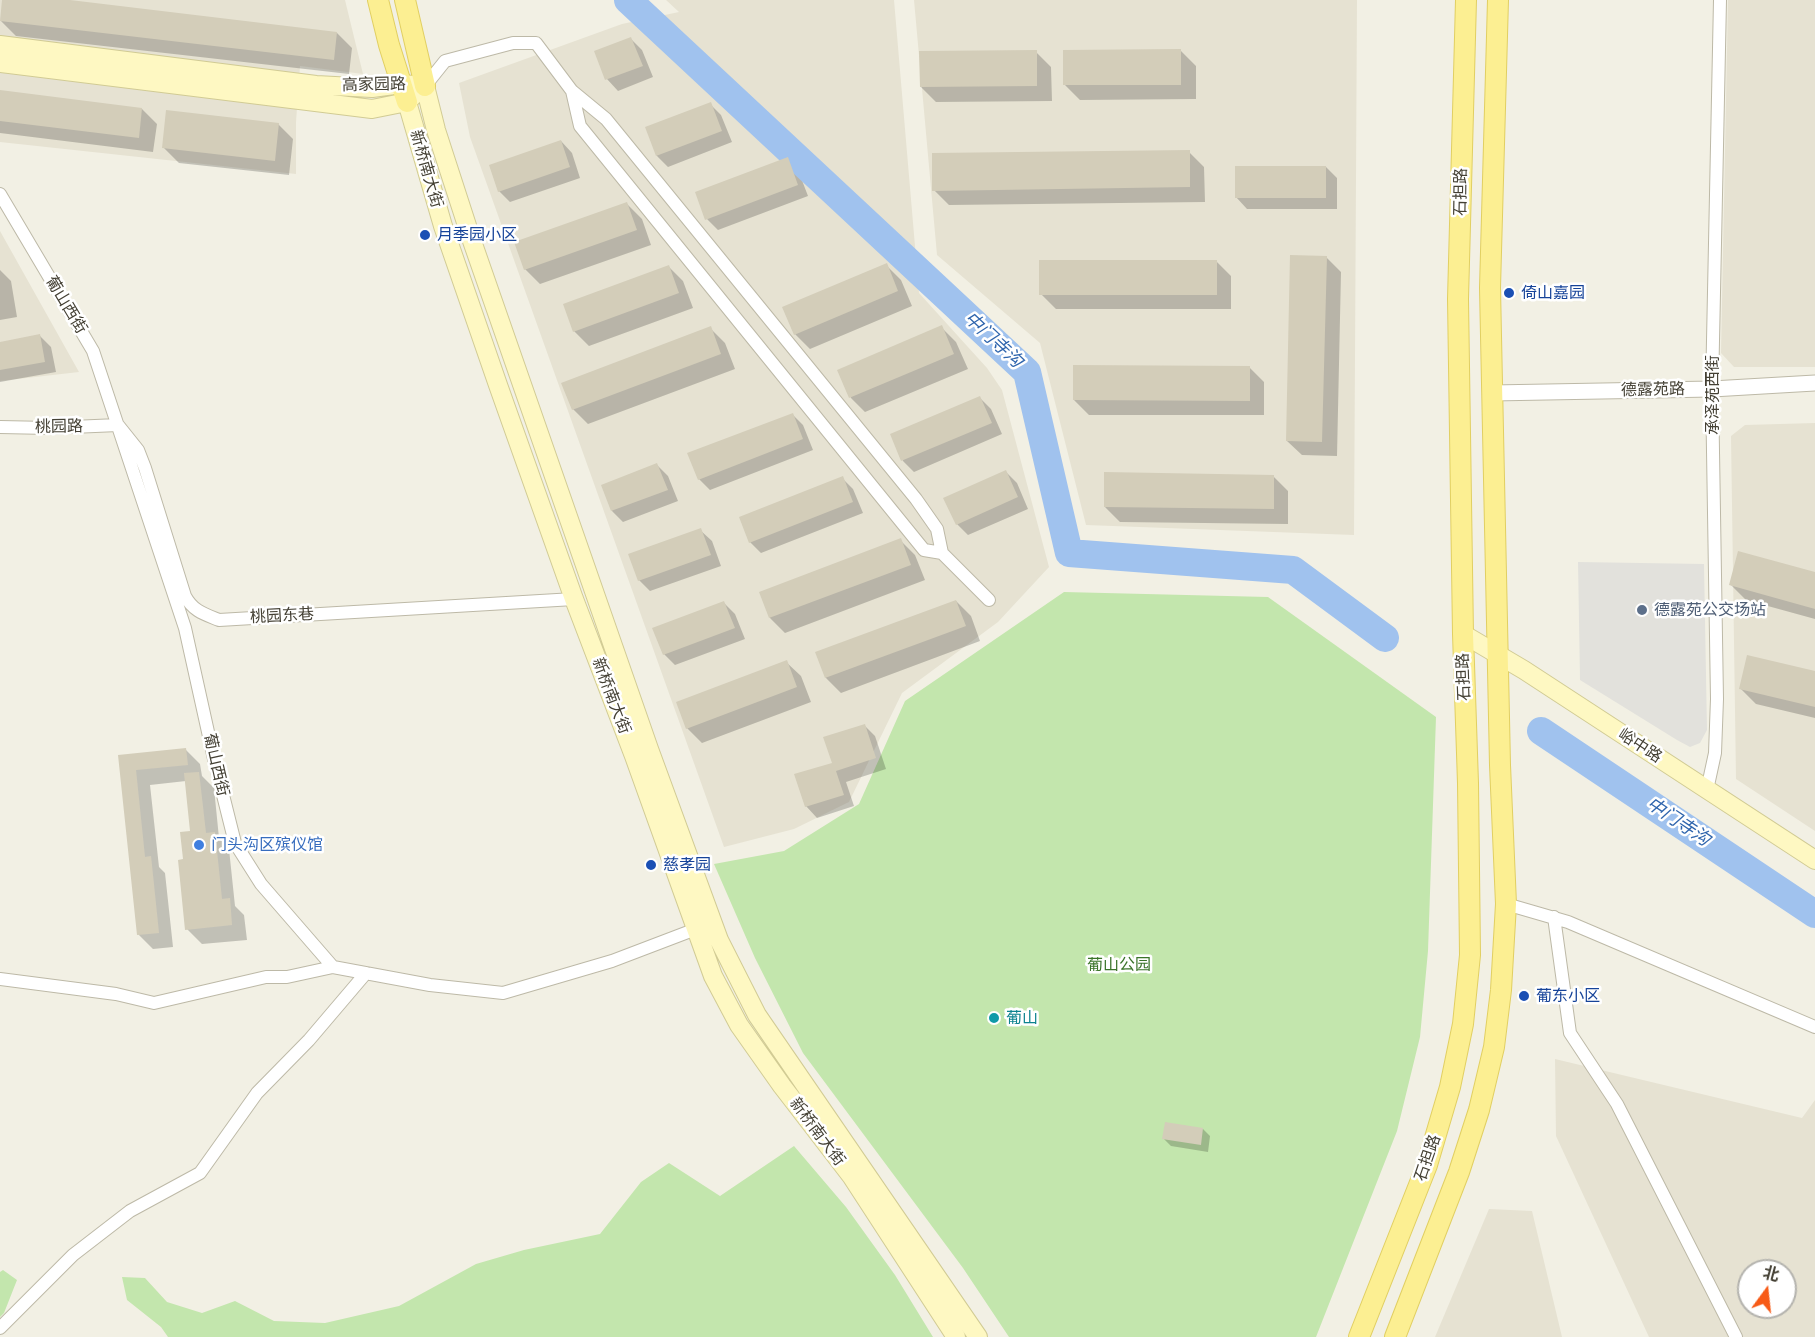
<!DOCTYPE html>
<html>
<head>
<meta charset="utf-8">
<style>
  body { margin:0 }
  #map { position:relative; width:1815px; height:1337px; overflow:hidden; background:#f2f0e4; font-family:"PT Sans Narrow","Noto Sans SC",sans-serif }
  canvas { display:block }
  .north { position:absolute; left:1737px; top:1259px; width:60px; height:60px; box-sizing:border-box; background:#fff; border:2px solid #b4b3ae; border-radius:50%; rotate:15deg; font-size:16px; font-weight:700; line-height:24px; text-align:center; color:#444034 }
  .north::after { content:''; display:block; margin:auto; width:21px; height:27px; background:#f75a16; clip-path:polygon(50% 0,100% 100%,50% 72%,0 100%) }
</style>
</head>
<body>
<div id="map">
<canvas width="1815" height="1337"></canvas>
<div class="north">北</div>
</div>
<script>
const ctx = document.querySelector('canvas').getContext('2d');
ctx.lineJoin = 'round';
function fillPath(path, color) {
  ctx.fillStyle = color;
  ctx.fill(path, 'evenodd');
}
function trace(path, color, width, dash) {
  ctx.strokeStyle = color;
  ctx.lineWidth = width;
  ctx.lineCap = dash ? 'butt' : 'round';
  ctx.setLineDash(dash || []);
  ctx.stroke(path);
}
function label(font, color, halo, rows, align = 'center') {
  ctx.font = font + ' "PT Sans Narrow","Noto Sans SC",sans-serif';
  ctx.lineWidth = 5;
  ctx.setLineDash([]);
  ctx.textBaseline = 'middle';
  ctx.strokeStyle = halo;
  ctx.fillStyle = color;
  for (const [text, x, y, turn = 0] of rows) {
    ctx.save();
    ctx.translate(x, y);
    ctx.rotate((+turn || 0) * Math.PI / 180);
    ctx.textAlign = isNaN(turn) ? turn : align;
    if (halo) ctx.strokeText(text, 0, 0);
    ctx.fillText(text, 0, 0);
    ctx.restore();
  }
}
const residential = new Path2D(`
  M0,0h345l18,74 -63,-8 -4,56v52l-296,-32z
  M666,0h228l25,293 68,75 15,22 47,177 -51,55 -96,71 -53,109 -55,27 -70,18 -254,-710 -11,-54 163,-59 57,-12z
  M914,0h443l-3,535 -268,-10 -46,-182 -103,-88z
  M1728,0h87v367h-81l-13,-14z
  M0,231l79,141 -79,9z
  M1815,423v408l-79,-52 -5,-343 14,-11z
  M1555,1059l247,59 13,-18v237h-166l-93,-201zM1749,1271h36v36h-36z
  M1489,1209l43,2 30,126h-127z`);
const green = new Path2D(`
  M1064,592l204,5 168,120 -8,234 -8,86 -23,94 -81,206h-307l-46,-69 -160,-215 -48,-95 -41,-94 70,-13 75,-47 46,-103z
  M794,1146l52,61 49,68 38,62h-765l-7,-10 -34,-27 -5,-23 23,1 22,24 35,11 33,-12 39,20 51,2 74,-17 77,-42 48,-14 76,-16 41,-52 28,-19 51,33z
  M3,1270l14,10 -13,33 -4,4v-45z`);
const parking = new Path2D(`
  M1578,562l126,2 3,166 -7,13 -10,4 -13,-7 -97,-60z`);
const shadow = new Path2D(`
  M3,0h52l282,33 15,15 -3,26 -333,-38 -15,-15z
  M631,39l11,11 11,27 -35,14 -11,-12 -11,-27z
  M1181,51l15,15v33l-116,1 -15,-15z
  M1036,52l15,15 1,34 -116,1 -15,-15z
  M0,91l142,18 15,15 -4,28 -153,-19z
  M710,104l11,11 11,27 -64,25 -11,-11 -10,-28z
  M278,124l15,15 -4,36 -110,-12 -15,-15z
  M561,141l11,12 8,25 -70,24 -11,-11z
  M1189,152l15,15 1,35 -256,3 -15,-15z
  M787,159l11,11 10,26 -90,34 -11,-11z
  M1326,167l11,11v31h-90l-11,-12z
  M627,204l15,15 9,26 -111,39 -15,-15z
  M1326,257l15,15 -4,184 -35,-1 -15,-14z
  M1216,261l15,15v33h-175l-15,-15z
  M886,265l15,15 11,26 -102,43 -15,-15z
  M668,266l15,15 10,27 -104,38 -15,-15z
  M0,270l11,11 6,36 -17,3z
  M941,327l15,15 12,27 -103,43 -14,-14 -12,-27z
  M710,328l15,15 10,26 -147,55 -15,-15z
  M40,336l11,11 5,25 -56,10v-39z
  M1249,367l15,15v33h-175l-15,-15z
  M980,398l11,11 11,25 -88,38 -11,-11 -11,-26z
  M792,414l11,11 10,25 -103,40 -11,-11z
  M657,465l11,11 10,25 -55,21 -11,-11 -9,-25z
  M1006,472l11,11 11,26 -60,26 -11,-11z
  M1273,476l15,15v33l-168,-2 -15,-15z
  M842,478l11,11 10,24 -102,40 -11,-11z
  M700,530l12,11 9,25 -71,25 -11,-11z
  M900,540l15,15 10,25 -140,53 -15,-15 -9,-25z
  M1815,574v45l-69,-19 -15,-15z
  M956,601l15,15 9,25 -139,52 -15,-15 -9,-25z
  M724,603l11,11 10,25 -70,26 -11,-11z
  M786,662l15,14 10,26 -109,41 -15,-15z
  M1815,672v46l-59,-14 -15,-15z
  M864,725l11,11 11,33 -40,13 8,24 -37,12 -11,-12 27,-42z
  M185,749l15,15 2,12 12,12 5,50 10,11 6,57 9,9 3,25 -45,4 -15,-15 -2,-68 7,-29 -6,-51 -36,4 9,82 6,6 8,74 -20,2 -15,-15 -19,-178z
  M1203,1129l7,7 -2,16 -37,-6 -7,-7z`);
const river = new Path2D(`
  M628,0l399,372 42,181 224,17 92,68
  M1541,731l274,183`);
const building = new Path2D(`
  M2,0h68l267,32 -3,28 -334,-39z
  M631,37l12,29 -38,14 -11,-29z
  M1181,49v36h-118v-35z
  M1037,50v36l-117,1 -1,-36z
  M0,90l142,18 -3,30 -139,-17z
  M711,102l11,29 -66,25 -11,-29z
  M166,110l113,13 -4,38 -113,-13z
  M561,140l9,27 -72,25 -9,-27z
  M1190,150v37l-258,4v-38z
  M788,157l10,28 -93,35 -10,-28z
  M1235,166h91v32h-91z
  M627,202l10,28 -113,40 -10,-28z
  M1290,255l37,1 -5,186 -36,-1z
  M1039,260h178v35h-178z
  M887,263l11,28 -104,44 -12,-28z
  M669,265l10,28 -106,39 -10,-28z
  M942,325l12,29 -105,44 -12,-28z
  M711,326l10,28 -149,56 -11,-27z
  M40,334l5,28 -45,8v-28z
  M1073,365l177,1v35l-177,-1z
  M980,396l12,27 -91,38 -11,-27z
  M793,413l10,26 -105,41 -11,-27z
  M657,463l11,27 -57,21 -10,-26z
  M1006,470l12,27 -62,28 -13,-27z
  M1104,472l170,3v34l-170,-2z
  M843,476l10,26 -104,41 -10,-26z
  M701,528l10,27 -73,26 -10,-27z
  M901,538l10,27 -142,53 -10,-26z
  M1738,551l77,21v37l-86,-24z
  M956,600l10,26 -141,52 -10,-26z
  M724,601l11,27 -72,27 -11,-27z
  M1747,655l68,16v36l-76,-18z
  M787,660l10,27 -111,42 -10,-27z
  M865,724l11,34 -40,13 8,24 -39,12 -11,-33 38,-11 -9,-26z
  M186,748l2,17 -52,5 9,87 6,-1 8,77 -22,2 -19,-180z
  M199,772l7,61 9,-1 7,67 8,-1 2,27 -47,5 -7,-70 5,-1 -3,-27 10,-1 -6,-58z
  M1165,1122l38,6 -2,17 -39,-6z`);
const minor = new Path2D(`
  M425,86l20,-25 68,-18h23l36,48 34,28 310,380 21,30 5,24 47,47
  M572,91l8,35 344,424 18,3
  M0,194l93,157 92,277 29,131 21,84 26,41 72,83 97,18 73,8 109,-32 84,-32
  M0,427l49,1 69,-3 20,25 7,18 40,128c8,15 19,18 34,24l355,-21
  M1707,790l8,-37 2,-54 -5,-310 8,-389
  M1506,904l62,18 247,105
  M1554,917l16,116 47,71 119,233
  M0,979l116,15 38,9 112,-26h21l46,-10
  M0,1328l73,-73 57,-44 70,-38 57,-80 52,-53 57,-67`);
const tertiary = new Path2D(`
  M1492,393l220,-4 103,-6`);
const secondary = new Path2D(`
  M0,45l316,40 56,3 29,-4 13,1
  M0,63l372,46 35,-7 7,-7
  M425,86l11,44 36,111 177,508 70,191 38,75 221,322
  M407,102l36,124 55,159 76,214 60,157 79,220 26,49 43,61 70,91 104,160
  M1463,634l61,36 291,190`);
const primary = new Path2D(`
  M378,0l11,45 18,57
  M405,0l20,86
  M1359,1337l68,-172 23,-78 13,-63 7,-69 -2,-172 -5,-149 -5,-335 8,-299
  M1395,1337l64,-165 20,-62 15,-63 7,-57 5,-86 -6,-139 -10,-477 8,-288`);
const markers = [
  [425,235,6,"#1a4fb4"],
  [1509,293,6,"#1a4fb4"],
  [1642,610,6,"#5c6f8a"],
  [199,845,6,"#3f7fe0"],
  [651,865,6,"#1a4fb4"],
  [1524,996,6,"#1a4fb4"],
  [994,1018,6,"#0f9aa8"]
];
const streetNames = [
  ["高家园路",374,85,-1],
  ["新桥南大街",426,169,74],
  ["石担路",1461,192,-89],
  ["葡山西街",66,305,59],
  ["德露苑路",1653,390,-1],
  ["承泽苑西街",1713,395,-90],
  ["桃园路",59,427,-1],
  ["桃园东巷",282,616,-3],
  ["石担路",1464,677,-92],
  ["新桥南大街",611,696,69],
  ["峪中路",1640,746,33],
  ["葡山西街",216,765,77],
  ["新桥南大街",817,1132,53],
  ["石担路",1428,1158,-71]
];
const transitNames = [
  ["月季园小区",437,235],
  ["倚山嘉园",1521,293],
  ["慈孝园",663,865],
  ["葡东小区",1536,996]
];
const serviceNames = [
  ["德露苑公交场站",1654,610]
];
const shopNames = [
  ["门头沟区殡仪馆",211,845]
];
const parkNames = [
  ["葡山公园",1119,965]
];
const cultureNames = [
  ["葡山",1006,1018]
];
const waterNames = [
  ["中门寺沟",993,340,43],
  ["中门寺沟",1678,822,34]
];
fillPath(residential, '#e6e2d2');
fillPath(green, '#c3e6ad');
fillPath(parking, '#e2e1dc');
fillPath(shadow, '#0003');
trace(river, '#a0c2ee', 28);
fillPath(building, '#d3cdb9');
trace(minor, '#bdb9a7', 14);
trace(tertiary, '#bdb9a7', 17);
trace(secondary, '#d1cb94', 20);
trace(primary, '#e1cf62', 22);
trace(minor, '#fff', 12);
trace(tertiary, '#fff', 15);
trace(secondary, '#fef8c2', 18);
trace(primary, '#fcef92', 20);
for (const [x, y, r, color] of markers) {
  const dot = new Path2D();
  dot.arc(x, y, r, 0, 2 * Math.PI);
  ctx.fillStyle = color;
  ctx.fill(dot);
  trace(dot, '#fff', 2);
}
label('16px', '#444034', '#fff', streetNames);
label('16px', '#164399', '#fff', transitNames, 'left');
label('16px', '#4e5e75', '#fff', serviceNames, 'left');
label('16px', '#366cbe', '#fff', shopNames, 'left');
label('16px', '#3a7429', '#fff', parkNames);
label('16px', '#0d838f', '#fff', cultureNames, 'left');
label('italic 18px', '#2f65ad', '#fff', waterNames);
</script>
</body>
</html>
